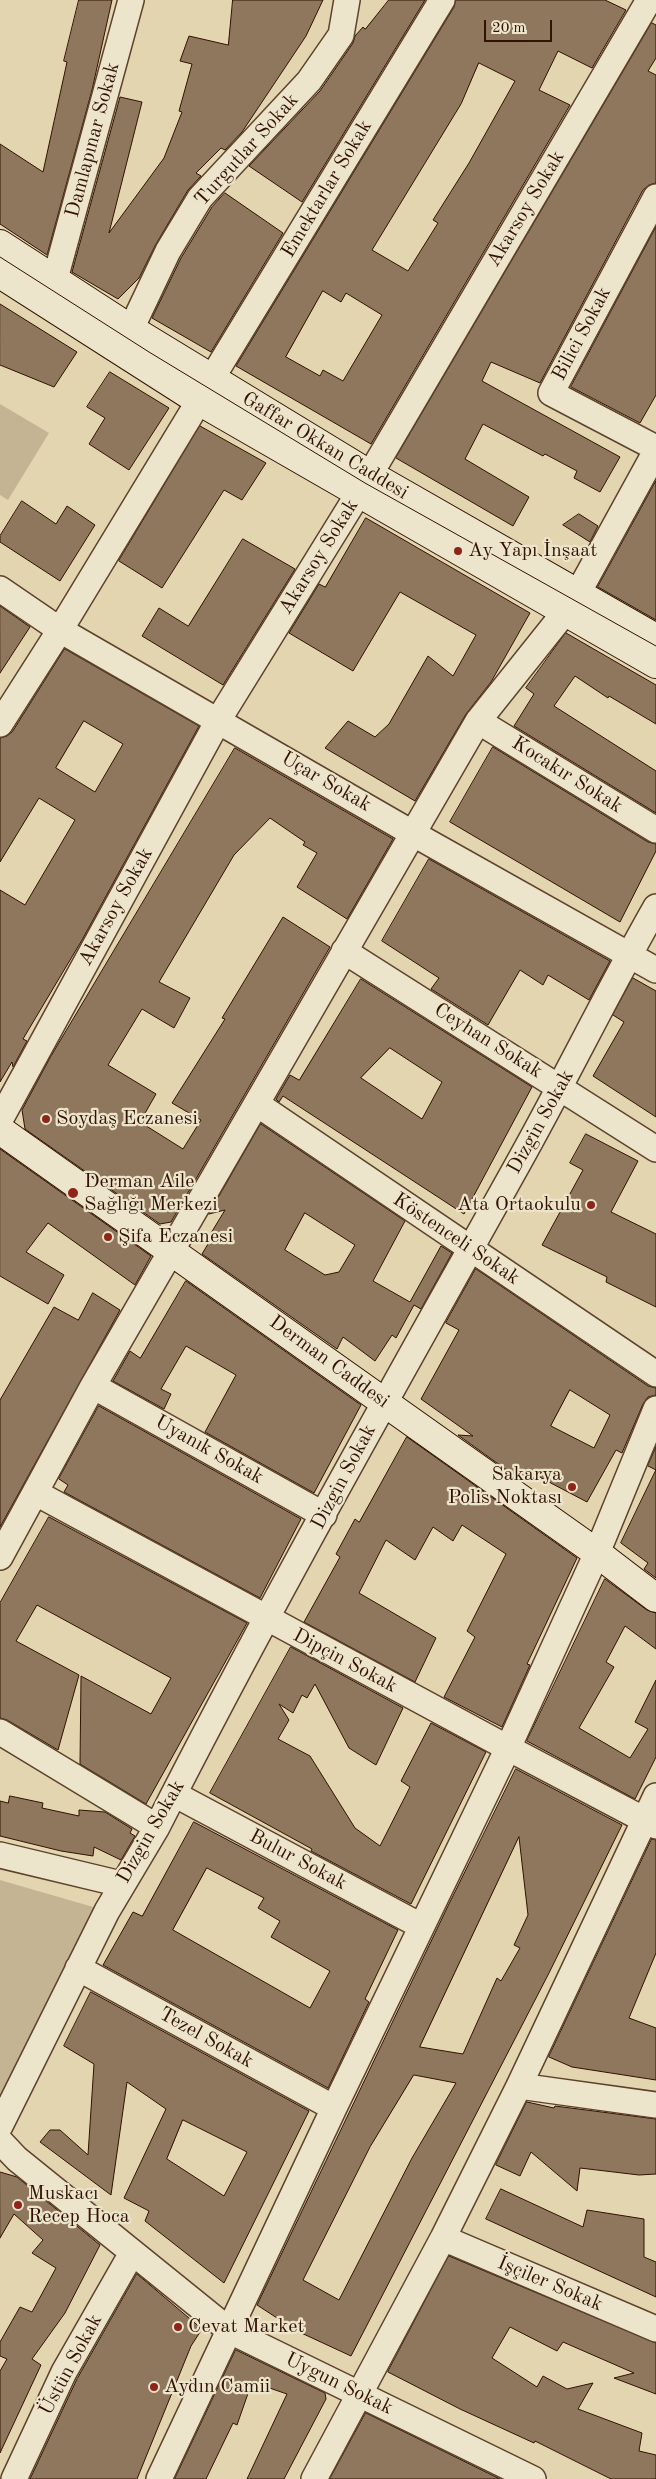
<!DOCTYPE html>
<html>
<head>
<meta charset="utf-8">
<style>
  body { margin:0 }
  #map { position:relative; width:656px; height:2479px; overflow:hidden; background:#e4d5b1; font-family:"Old Standard TT",serif }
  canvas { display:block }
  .scale { position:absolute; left:484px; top:20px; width:68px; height:22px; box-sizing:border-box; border:2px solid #301200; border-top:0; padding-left:6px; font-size:15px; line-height:18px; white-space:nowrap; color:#301200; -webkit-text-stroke:4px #ede4cc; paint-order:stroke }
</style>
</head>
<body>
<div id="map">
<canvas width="656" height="2479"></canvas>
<div class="scale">20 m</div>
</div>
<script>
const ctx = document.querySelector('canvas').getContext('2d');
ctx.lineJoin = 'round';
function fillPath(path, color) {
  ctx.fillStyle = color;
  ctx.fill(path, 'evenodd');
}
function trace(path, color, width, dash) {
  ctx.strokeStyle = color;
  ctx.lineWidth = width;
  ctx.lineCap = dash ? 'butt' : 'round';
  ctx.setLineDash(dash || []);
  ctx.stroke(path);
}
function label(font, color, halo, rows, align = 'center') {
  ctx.font = font + ' "Old Standard TT",serif';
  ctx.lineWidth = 4.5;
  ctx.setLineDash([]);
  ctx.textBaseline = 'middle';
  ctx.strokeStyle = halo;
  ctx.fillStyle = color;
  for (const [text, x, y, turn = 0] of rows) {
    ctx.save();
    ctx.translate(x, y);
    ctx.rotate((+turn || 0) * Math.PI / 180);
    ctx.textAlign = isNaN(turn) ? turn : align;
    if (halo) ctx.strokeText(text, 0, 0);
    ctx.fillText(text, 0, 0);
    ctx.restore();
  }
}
const green = new Path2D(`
  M0,404l49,29 -41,67 -8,-5z
  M0,1880l107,31 -107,204z`);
const building = new Path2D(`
  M79,0h33l-20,90 -45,165 -47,-31v-80l43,28 24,-110 -3,-1z
  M233,0h90l-17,36 -64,96 -17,18 -4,-2 -25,25 5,3 -13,14 -32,54 -17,34 -21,21 -46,-27 48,-175 22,5 -33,131 55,-75 18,-46 -3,-1 13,-47 -12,-3 9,-25 39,9z
  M389,0h36l-123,202 -53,-36 71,-75 33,-48 2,-7 8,-9 2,2z
  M456,0h149l21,10 -34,58 -34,-17 -19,39 31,15 -199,339 -135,-78 218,-359zM479,63l36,18 -46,82 -36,57 5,3 -30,48 -36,-21 89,-146zM323,291l18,11 5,-9 36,22 -39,66 -20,-11 -3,6 -34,-19z
  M652,23l4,2v33l-8,13 8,4v108l-7,2 -6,5 -103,193 -49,-21 -9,19 138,76 -20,35 -26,-14 3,-7 -32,-17 -2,2 -60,-32 -18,35 64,38 -16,29 -117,-68z
  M225,193l58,40 -72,119 -59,-34 29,-60 31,-51z
  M656,227v168l-16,28 -69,-36z
  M0,304l77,48 -23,35 -54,-22z
  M110,372l59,36 -40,62 -40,-26 16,-26 -18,-11z
  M200,426l66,37 -24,37 -18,-10 -62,98 -43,-27z
  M656,481v139l-58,-33z
  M22,501l34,23 11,-18 28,19 -35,56 -60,-39v-6z
  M579,514l19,12 -8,16 -27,-17z
  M366,518l164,95 -39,69 -25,32 -51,87 -90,-53 23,-27 27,16 14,-13 39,-68 25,20 23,-41 -76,-43 -47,79 -64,-38 30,-49 6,3z
  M243,539l52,30 -72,116 -81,-49 17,-28 29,18z
  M0,606l30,21 -30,46z
  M566,633l90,52v39l-47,-28 -1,2 -33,-22 -21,30 102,65v42l-142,-87 20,-32 -8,-6z
  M65,649l134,77 -117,214 -59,99 4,2 -14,26 -1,-5 -12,20v-192l25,15 50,-85 -36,-22 -39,64v-124l7,-2 5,-4zM84,721l39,23 -28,48 -39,-24z
  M493,747l155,95 8,2v7l-36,71 -170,-100z
  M235,748l158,91 -46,80 -50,-32 20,-34 -14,-8 2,-3 -35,-24 -36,37 -75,127 31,16 -16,30 -32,-19 -34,56 48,29 -16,28 43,27 18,-29 -29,-17 53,-84 -3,-1 61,-101 47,30 -159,275 -11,2 -135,-95 -3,-19 29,-54z
  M429,859l181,102 -21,39 -41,-25 -5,10 -23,-15 -32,55 -57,-36 8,-11 -57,-37z
  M633,978l23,13v126l-63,-41 31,-54 -11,-7z
  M361,979l171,108 -68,127 -181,-118 -4,6 -3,-3 14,-24 9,5zM390,1048l52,34 -20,37 -61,-41z
  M261,1124l144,97 -32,60 37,21 31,-56 11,7 -31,56 -7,-4 -18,33 -4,-3 -17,26 -32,-24 -6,12 -135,-95 6,-10 -3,-1 20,-33 -16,4zM305,1213l50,32 -16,27 -14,3 -40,-25z
  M586,1134l52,27 -27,51 45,22v73l-50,-25 1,-5 -65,-32 41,-75 -13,-7z
  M0,1149l151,107 -16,29 -87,-62 -22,29 38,23 -16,29 -48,-28z
  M476,1269l172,117 8,2v7l-8,2 -5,7 -21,49 -6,-3 -29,52 -59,-31 -6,10 -64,-46 15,1 -52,-37 38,-69 -13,-7zM570,1390l40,25 -16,33 -43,-22z
  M186,1281l175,124 -47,88 -109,-61 31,-57 -50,-29 -25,43 10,5 -7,15 -51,-28 17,-30 10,7z
  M93,1293l27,17 -120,217v-127l54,-93 24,13z
  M99,1406l202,113 -41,79 -196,-106 4,-7 -9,-6z
  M407,1437l170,121 -50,106 3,1 -28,62 -58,-30 31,-60 -8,-6 39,-77 -44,-29 -9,16 -20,-14 -18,33 -29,-20 -27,53 77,45 -21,44 -111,-60 36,-65 -4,-3 19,-35 4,3z
  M656,1447v23l-8,-4z
  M656,1470v108l-12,-9 4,-6 -27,-20z
  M49,1517l198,106 -101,181 -66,-40 1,-88 70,38 20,-36 -134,-73 -21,36 63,34 -21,75 -51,-30 -7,-2v-115z
  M605,1579l42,31 9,3v36l-31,-23 -19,36 8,5 -35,61 51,30 18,-29 -13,-7 21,-42v77l-21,42 -108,-58z
  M291,1647l112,61 -27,57 -27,-17 -34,-64 -8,14 -5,-3 -9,18 -14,-9 10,16 -11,19 32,17 45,72 25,18 30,-59 -9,-6 30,-58 55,29 -75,152 -100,-53 1,-2 -102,-56z
  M516,1769l106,56 -73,148 -198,383 -54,-25 -40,-26 191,-399zM519,1837l9,78 -14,30 6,3 -19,33 -4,-3 -34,76 -43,-7zM414,2075l42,8 -44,75 -73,142 -36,-20 67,-133z
  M10,1796l33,7 -1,5 37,8v-6l26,2 27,17 -2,4 5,3 -14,24 -27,-13 -1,9 -32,-5 -61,-15v-35l8,2z
  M194,1822l204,108 -33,69 4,3 -41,86 -225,-123 30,-53 9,4zM207,1868l57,30 -6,10 22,13 -9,16 59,34 -20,37 -137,-78z
  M652,1839l4,1v113l-27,65 27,10v52l-84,-13 -23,-10z
  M91,1992l218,119 -85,172 -79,-62 4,-10 -25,-13 42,-89 -39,-27 -16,113 -71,-53 10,-12h10l28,25 6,-91 -30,-18zM183,2120l64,32 -23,44 -57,-37z
  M527,2102l27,6 1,-2 101,13v55l-17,1 -59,-7 -3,23 -46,-39 -11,24 -24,-11z
  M0,2172l17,5 83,68 -35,68 -33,46 9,6 -41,88v-82l7,-12 -7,-3v-14l20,-35 12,5 24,-44 -24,-15 11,-13 -29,-26 -14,24z
  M501,2189l82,38 4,-17 57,9v38l12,5v35l-170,-78z
  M449,2256l207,87v51l-42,-16 20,-5 -71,-31 -6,9 -47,-24 -18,31 45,29 6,-11 24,13 26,-6 -15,26 64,24 -3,18 17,4v24h-45l-76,-38 -1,2 -74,-34 -72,-37z
  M137,2274l65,55 -11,17 -54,133h-107l47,-100z
  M236,2350l89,43 1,6 -42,80h-37l40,-85 -35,-12 -15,43 -4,-2 -27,56h-31z
  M366,2413l134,66h-170z`);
const minor = new Path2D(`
  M656,197l-105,196 105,55
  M55,279l76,-279
  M131,329l37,-78 32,-53 109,-117 32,-46 6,-35
  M212,378l230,-378
  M0,589l60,41 352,203 244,137
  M478,721l178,109
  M0,724l60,-94 139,-229
  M344,951l312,198
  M257,1104l399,270
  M0,1120l219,-401 146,-236 284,-483
  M93,1386l231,129
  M36,1493l472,255 148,78
  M0,1557l93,-171 385,-665 87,-109 13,-19 78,-142
  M0,1732l157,95
  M174,1794l247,132
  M0,1855l121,29
  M78,1968l256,140
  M519,2086l137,19
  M0,2126l107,-215 50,-84c114,-225 239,-444 362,-665 47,-84 89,-171 137,-255
  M0,2141l17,18 213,172 303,148
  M443,2238l213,91
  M14,2479l50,-107 68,-119
  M159,2479l175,-371 174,-360 89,-195 59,-144
  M314,2479l129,-241 76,-152 137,-290`);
const secondary = new Path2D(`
  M0,244l131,85 238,145 287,164
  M0,274l199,127 457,263
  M0,1130l597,423 59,45`);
const tram = new Path2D(`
  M0,257l149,95 216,131 291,163`);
const markers = [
  [458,551,5,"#8f2418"],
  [46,1119,5,"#8f2418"],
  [73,1193,6,"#8f2418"],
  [591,1205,5,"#8f2418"],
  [108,1237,5,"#8f2418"],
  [572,1487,5,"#8f2418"],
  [18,2205,5,"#8f2418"],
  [178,2327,5,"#8f2418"],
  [154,2387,5,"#8f2418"]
];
const streetNames = [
  ["Damlapınar Sokak",93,140,-75],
  ["Turgutlar Sokak",247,150,-48],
  ["Emektarlar Sokak",327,189,-59],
  ["Akarsoy Sokak",526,209,-59],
  ["Bilici Sokak",582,334,-62],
  ["Gaffar Okkan Caddesi",325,446,31],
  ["Akarsoy Sokak",319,557,-58],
  ["Kocakır Sokak",567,775,32],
  ["Uçar Sokak",326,782,30],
  ["Akarsoy Sokak",116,907,-61],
  ["Ceyhan Sokak",488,1041,32],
  ["Dizgin Sokak",541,1122,-61],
  ["Köstenceli Sokak",456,1239,34],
  ["Derman Caddesi",329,1362,36],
  ["Uyanık Sokak",209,1450,29],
  ["Dizgin Sokak",344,1477,-62],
  ["Dipçin Sokak",345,1661,28],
  ["Dizgin Sokak",151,1832,-60],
  ["Bulur Sokak",298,1860,28],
  ["Tezel Sokak",206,2038,29],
  ["İşçiler Sokak",550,2284,23],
  ["Üstün Sokak",71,2365,-62],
  ["Uygun Sokak",339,2384,26]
];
const poiNames = [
  ["Ay Yapı İnşaat",468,551],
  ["Soydaş Eczanesi",56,1119],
  ["Derman Aile",84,1182],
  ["Sağlığı Merkezi",84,1205],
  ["Ata Ortaokulu",581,1205,"right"],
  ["Şifa Eczanesi",118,1237],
  ["Sakarya",562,1475,"right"],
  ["Polis Noktası",562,1498,"right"],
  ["Muskacı",28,2194],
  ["Recep Hoca",28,2217],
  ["Cevat Market",188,2327],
  ["Aydın Camii",164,2387]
];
fillPath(green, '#c5b493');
fillPath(building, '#8e775c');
trace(building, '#301200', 1);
trace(minor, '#5d432c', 28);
trace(secondary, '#301200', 30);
trace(minor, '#ede4cc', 25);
trace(secondary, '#ede4cc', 28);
trace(tram, '#301200', 1);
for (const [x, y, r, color] of markers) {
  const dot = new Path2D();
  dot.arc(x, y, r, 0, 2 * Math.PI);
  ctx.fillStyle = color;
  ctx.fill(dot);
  trace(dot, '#ede4cc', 2);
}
label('20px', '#301200', '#ede4cc', streetNames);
label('20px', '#301200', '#ede4cc', poiNames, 'left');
</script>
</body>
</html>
